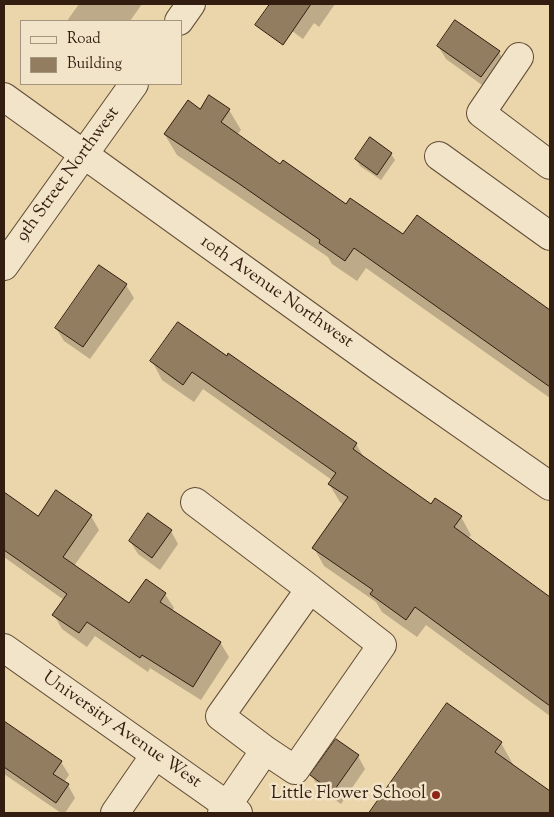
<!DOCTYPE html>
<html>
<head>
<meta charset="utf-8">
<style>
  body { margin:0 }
  #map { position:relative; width:554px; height:817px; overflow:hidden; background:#ebd5aa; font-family:"Sorts Mill Goudy",serif }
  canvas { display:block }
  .frame { position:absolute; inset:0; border:5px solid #321d10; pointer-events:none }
  .legend { position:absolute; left:20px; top:20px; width:162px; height:65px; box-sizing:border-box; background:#f2e4c8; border:1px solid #a5947e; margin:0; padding:6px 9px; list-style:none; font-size:15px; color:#321d10 }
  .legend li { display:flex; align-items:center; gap:10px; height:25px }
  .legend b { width:25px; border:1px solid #a5947e }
</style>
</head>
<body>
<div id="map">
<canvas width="554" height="817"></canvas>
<div class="frame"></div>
<ul class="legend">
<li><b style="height:6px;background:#f2e4c8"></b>Road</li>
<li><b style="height:14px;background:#927d60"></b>Building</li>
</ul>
</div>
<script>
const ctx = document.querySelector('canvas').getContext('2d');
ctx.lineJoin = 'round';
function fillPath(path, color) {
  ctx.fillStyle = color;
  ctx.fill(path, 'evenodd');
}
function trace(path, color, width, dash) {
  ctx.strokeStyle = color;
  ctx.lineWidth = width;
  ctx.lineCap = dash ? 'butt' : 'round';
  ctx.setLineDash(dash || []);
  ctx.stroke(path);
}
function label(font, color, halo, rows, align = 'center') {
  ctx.font = font + ' "Sorts Mill Goudy",serif';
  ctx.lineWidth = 5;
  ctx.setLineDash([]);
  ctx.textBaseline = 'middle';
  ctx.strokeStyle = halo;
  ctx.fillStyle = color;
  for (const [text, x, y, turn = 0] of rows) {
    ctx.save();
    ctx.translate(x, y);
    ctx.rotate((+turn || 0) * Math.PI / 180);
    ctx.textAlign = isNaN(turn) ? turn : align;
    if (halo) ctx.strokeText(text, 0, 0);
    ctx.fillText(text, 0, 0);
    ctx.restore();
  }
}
const shadow = new Path2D(`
  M79,4h63l-12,17h-63z
  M272,4h63l-16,23 -5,-4 -11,16 -26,-19 -7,-13z
  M438,46l61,6 7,13 -17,25 -43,-31z
  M200,110h29l12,20 -4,5 44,31 65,40 58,30 13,-19 133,94v87l-184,-130 -9,13 -25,-17 -4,-7 -151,-102 -12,-20z
  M391,154l4,6 -14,20 -21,-14 -4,-7z
  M126,285l8,13 -44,61 -26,-18 -8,-13z
  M178,324l178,120 9,15 67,46 29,12 10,18 -3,4 82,60v117l-124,-91 -9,12 -35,-25 -6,-10 -52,-36 -10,-18 30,-43 -4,-3 -11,-18 3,-4 -129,-91 -9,13 -32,-22 -10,-19z
  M4,493l34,25 53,-2 8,14 -25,36 55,39 36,-11 9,14 -2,3 48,31 9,15 -28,43 -51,-32 -2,4 -53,-36 -8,11 -25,-18 -8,-14 10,-15 -60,-43z
  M171,531l7,13 -18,26 -22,-16 -8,-13z
  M447,705l54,38 13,23 36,26v21h-179z
  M8,725l53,37 8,13 -5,7 4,3 7,13 -10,15h-4l-57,-39v-43z
  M358,756l7,13 -24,35 -22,-15 -7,-13z`);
const building = new Path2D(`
  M270,4h41l-28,41 -28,-20z
  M455,20l45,31 -19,26 -44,-31z
  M209,95l21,14 -9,13 59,42 3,-4 63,44 4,-6 53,36 14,-19 133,95v77l-196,-139 -9,13 -26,-18 1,-3 -82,-57 -74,-49 24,-34 12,9z
  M370,137l22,16 -15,22 -22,-16z
  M99,265l28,19 -44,63 -28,-19z
  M178,322l49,34 1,-3 129,90 -4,6 78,55 4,-6 27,18 -8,11 96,70v109l-135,-99 -9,13 -36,-26 3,-4 -61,-42 36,-51 -20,-13 8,-11 -144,-101 -9,13 -33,-24z
  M56,490l36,25 -29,42 66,46 17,-24 20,14 -6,9 61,40 -28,45 -51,-32 -2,3 -53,-36 -8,11 -27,-18 15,-21 -63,-44v-58l34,24z
  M148,513l24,17 -20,28 -23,-17z
  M447,703l55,39 -7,10 55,39v22h-181z
  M4,721l58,40 -9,13 16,10 -13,19 -52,-36z
  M336,739l23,16 -26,37 -23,-17z`);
const minor = new Path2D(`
  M179,21l12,-17
  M519,57l-38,56 69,52
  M4,97l377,271 169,118
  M439,156l111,80
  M4,266l130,-182
  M195,502l115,87
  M4,648l234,165
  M115,813l40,-58
  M222,813l43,-63 30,20 87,-125 -72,-56 -90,127 45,34`);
const markers = [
  [436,795,5,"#8f2418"]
];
const streetNames = [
  ["9th Street Northwest",69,175,-54],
  ["10th Avenue Northwest",276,293,35],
  ["University Avenue West",121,731,35]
];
const poiNames = [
  ["Little Flower School",426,795]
];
fillPath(shadow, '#0003');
fillPath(building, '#927d60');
trace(building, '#321d10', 1);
trace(minor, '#604b36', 30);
trace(minor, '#f2e4c8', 28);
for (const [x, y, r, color] of markers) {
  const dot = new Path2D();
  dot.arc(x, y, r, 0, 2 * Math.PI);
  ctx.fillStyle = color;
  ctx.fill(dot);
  trace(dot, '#f2e4c8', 2);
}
label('18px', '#321d10', '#f2e4c8', streetNames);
label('18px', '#321d10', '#f2e4c8', poiNames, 'right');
</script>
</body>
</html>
